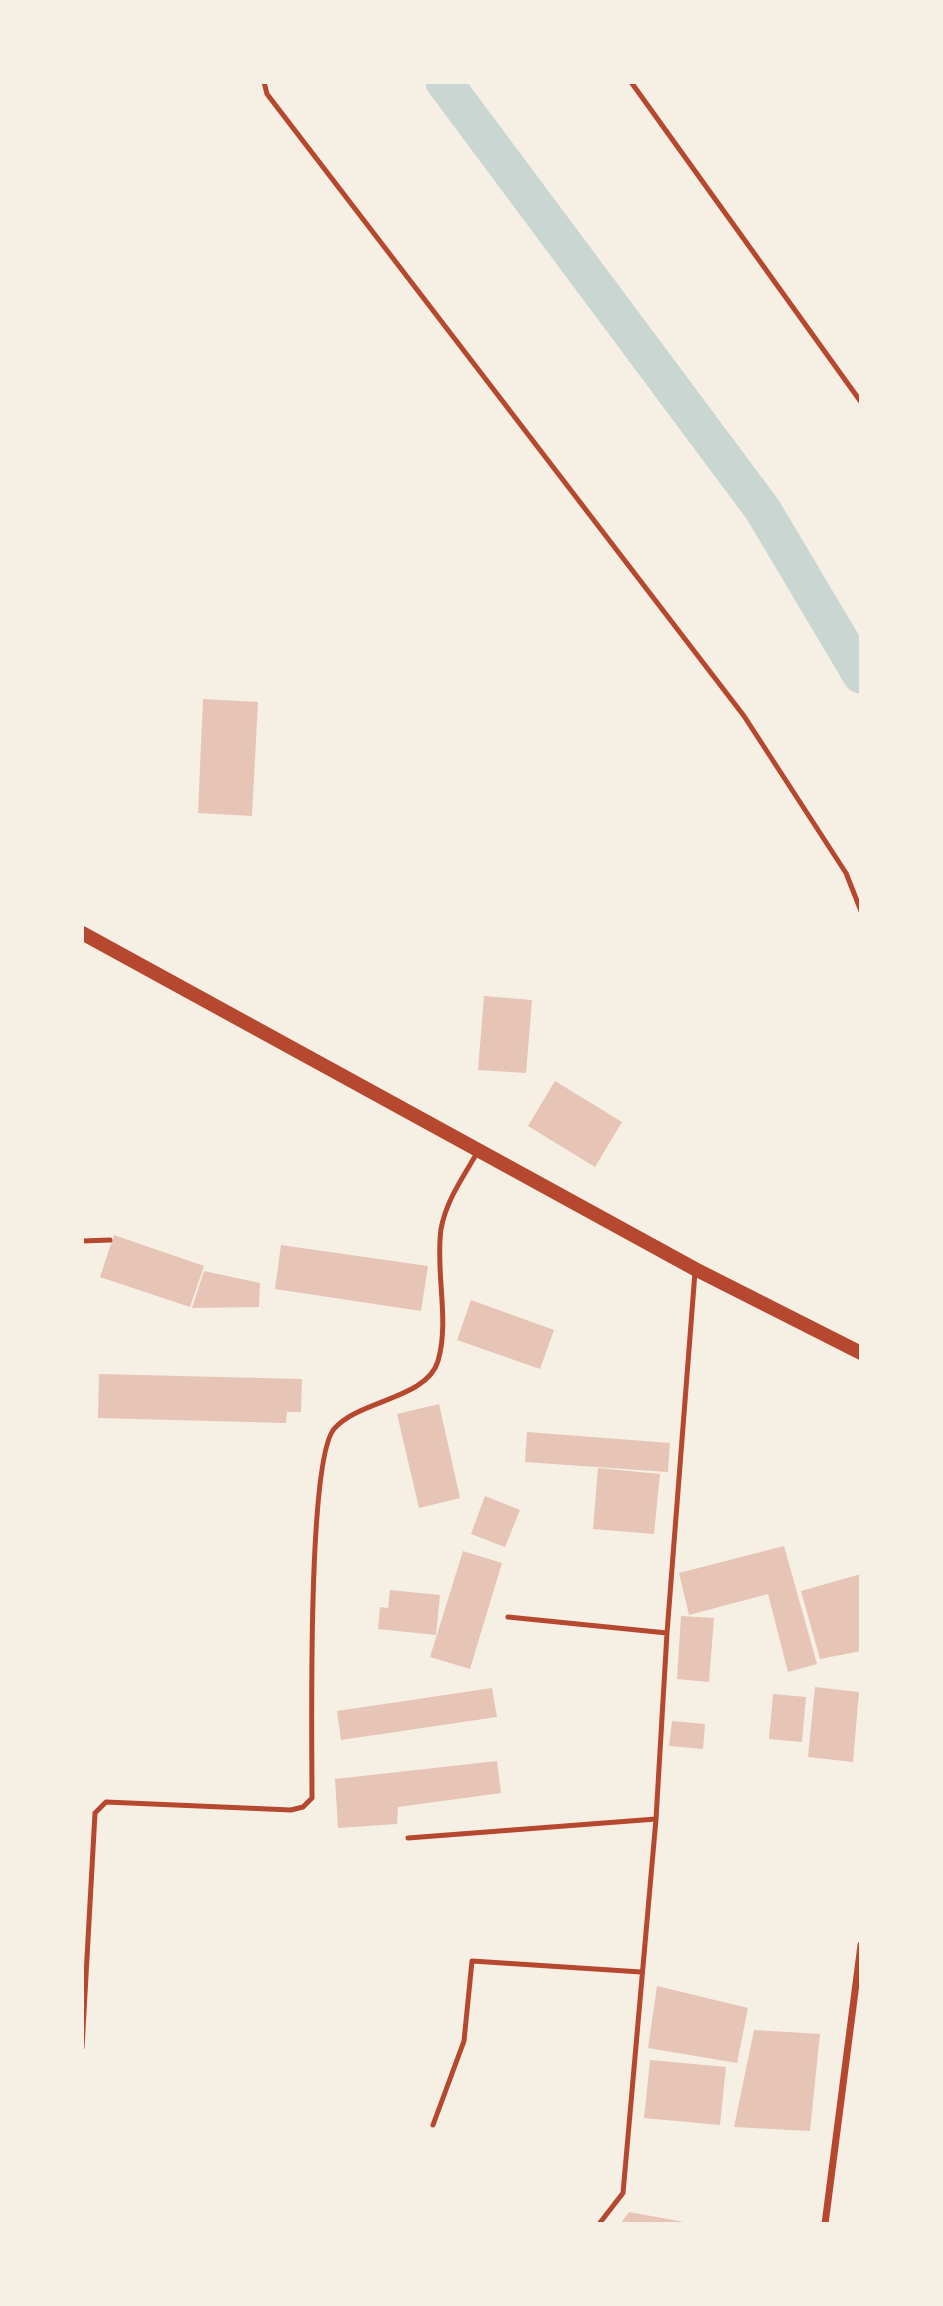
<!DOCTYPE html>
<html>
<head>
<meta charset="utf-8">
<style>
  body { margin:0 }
  #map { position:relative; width:943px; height:2306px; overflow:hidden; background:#f6efe4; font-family:Montserrat,sans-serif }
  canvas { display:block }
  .frame { position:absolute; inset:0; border:84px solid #f6efe4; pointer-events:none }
</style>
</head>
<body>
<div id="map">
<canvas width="943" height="2306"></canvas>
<div class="frame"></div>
</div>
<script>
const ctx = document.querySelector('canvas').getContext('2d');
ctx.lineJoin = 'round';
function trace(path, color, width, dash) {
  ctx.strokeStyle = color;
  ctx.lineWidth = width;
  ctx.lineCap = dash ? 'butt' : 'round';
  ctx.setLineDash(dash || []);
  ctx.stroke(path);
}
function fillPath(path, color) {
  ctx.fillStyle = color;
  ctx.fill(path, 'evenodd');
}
const canal = new Path2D(`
  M444,82l319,428 98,165`);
const building = new Path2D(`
  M203,699l55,3 -6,114 -54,-3z
  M484,996l48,4 -6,73 -48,-3z
  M555,1081l67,41 -27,45 -67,-41z
  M114,1235l90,31 -14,41 -90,-30z
  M281,1245l147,21 -7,45 -146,-22z
  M204,1271l56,12 -1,24 -67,1z
  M471,1300l83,30 -14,39 -83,-29z
  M99,1374l203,5 -1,33h-14l-1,11 -188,-5z
  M439,1404l21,94 -41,10 -22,-94z
  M527,1432l143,11 -2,29 -143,-10z
  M598,1468l62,6 -6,60 -61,-5z
  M485,1496l35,14 -15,37 -34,-13z
  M784,1546l33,118 -29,8 -20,-78 -79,21 -10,-42z
  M463,1551l39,12 -32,106 -40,-12z
  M861,1574v77l-41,8 -19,-68z
  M390,1590l50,5 -4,40 -58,-6 2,-22 8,1z
  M681,1616l33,2 -5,64 -32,-3z
  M815,1687l44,5 -6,70 -45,-5z
  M492,1688l5,29 -156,23 -4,-29z
  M773,1694l33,3 -4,45 -33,-3z
  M672,1721l33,3 -2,25 -34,-3z
  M497,1761l4,32 -103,14 -1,17 -59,4 -3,-49z
  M657,1986l91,22 -11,55 -89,-15z
  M754,2030l66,4 -10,97 -76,-4z
  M650,2060l76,7 -6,58 -76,-7z
  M629,2212l55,10v2h-64z`);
const service = new Path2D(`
  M264,82l3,12 477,622 102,157 15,38
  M631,82l230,320
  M82,1241l28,-1
  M508,1617l159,16
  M408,1838l248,-19
  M82,2048l13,-235 11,-11 185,8 12,-3 9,-9c0,-57 -5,-337 22,-369 24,-29 93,-30 104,-68 12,-41 -3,-89 3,-132 5,-28 22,-52 36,-76
  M433,2125l31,-84 8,-80 169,11
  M599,2224l24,-31 33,-374 11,-186 28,-361`);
const minor = new Path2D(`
  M825,2224l36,-279`);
const secondary = new Path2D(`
  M82,933l613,336 166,84`);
trace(canal, '#c9d6d2', 37);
fillPath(building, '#e6c5b7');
trace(service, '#b5482f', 5);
trace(minor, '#b5482f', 7);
trace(secondary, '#b5482f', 14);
</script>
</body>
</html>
